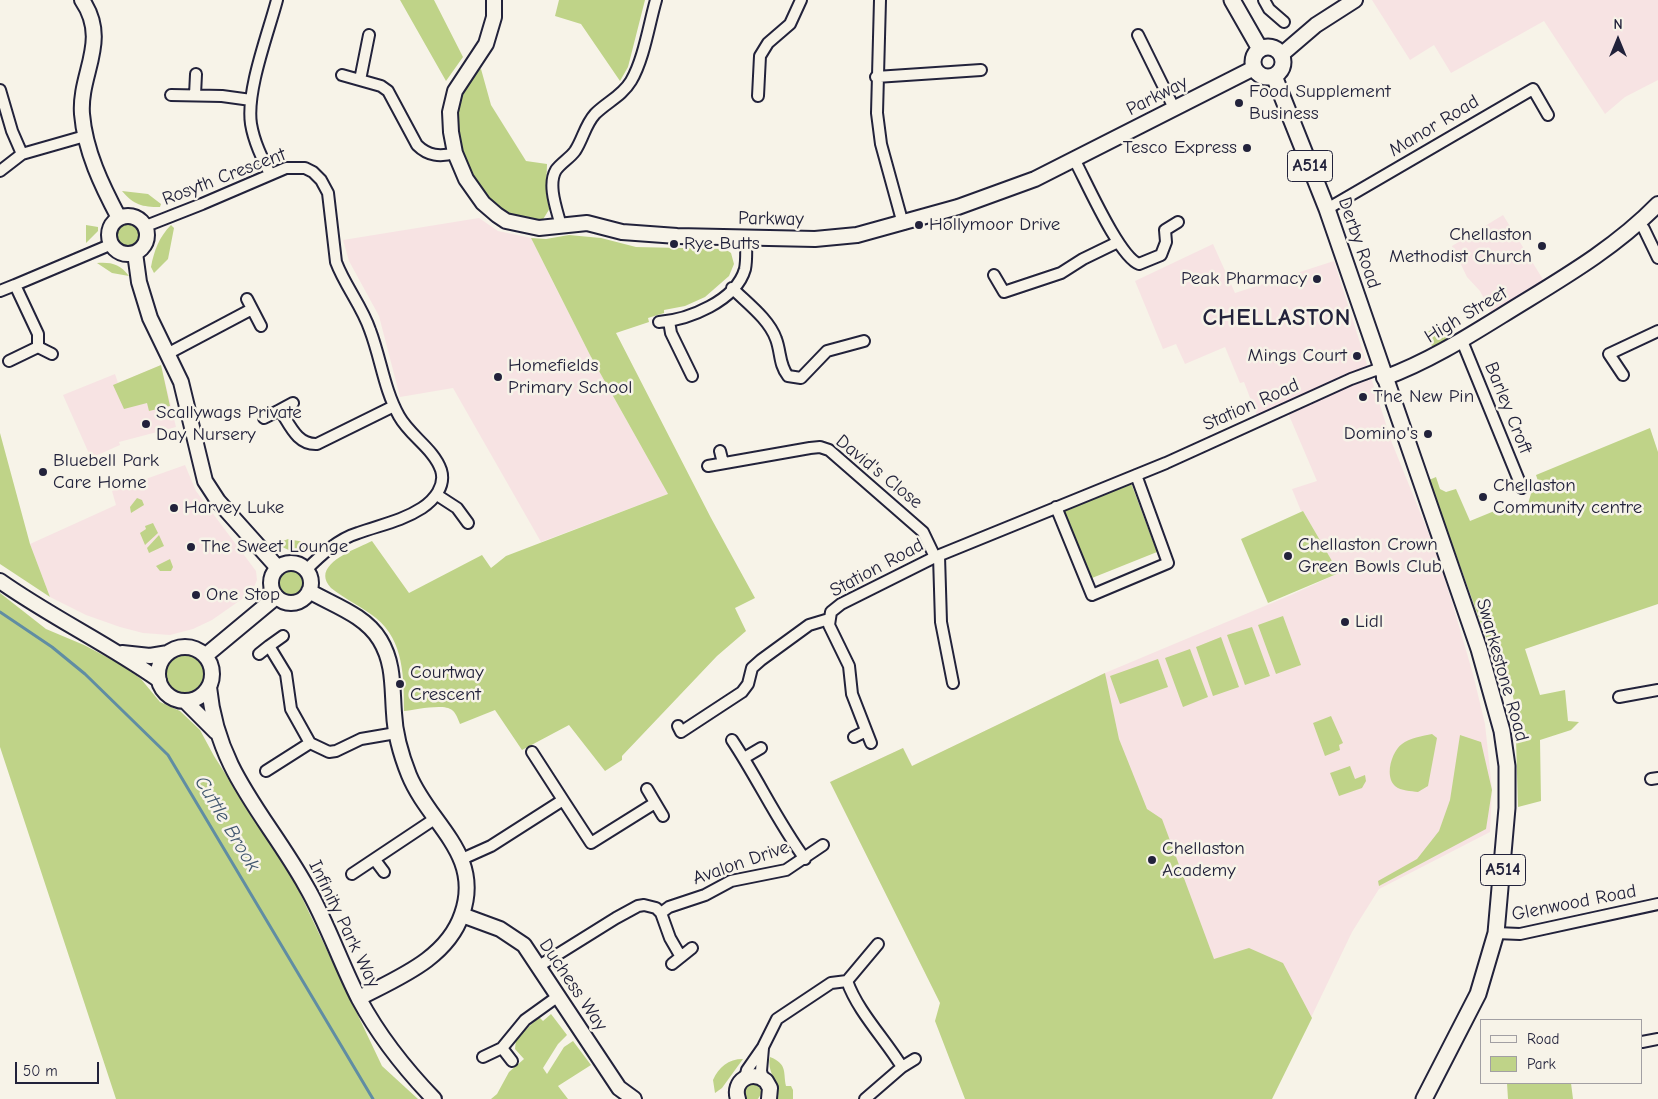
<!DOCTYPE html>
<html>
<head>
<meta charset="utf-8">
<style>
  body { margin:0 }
  #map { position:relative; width:1658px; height:1099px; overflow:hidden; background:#f7f3e8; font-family:"Comic Neue",sans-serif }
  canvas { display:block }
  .legend { position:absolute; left:1480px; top:1019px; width:162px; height:65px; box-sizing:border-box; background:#f7f3e8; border:1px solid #a29fa3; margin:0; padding:6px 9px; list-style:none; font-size:15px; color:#22223b }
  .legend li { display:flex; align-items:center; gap:10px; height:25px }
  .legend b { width:25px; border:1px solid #a29fa3 }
  .north { position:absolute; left:1593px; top:15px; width:50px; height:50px; -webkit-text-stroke:4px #f7f3e8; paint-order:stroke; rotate:0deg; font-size:14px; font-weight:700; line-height:20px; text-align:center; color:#22223b }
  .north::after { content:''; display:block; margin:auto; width:18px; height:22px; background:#22223b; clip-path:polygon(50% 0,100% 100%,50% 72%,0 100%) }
  .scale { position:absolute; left:15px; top:1062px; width:84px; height:22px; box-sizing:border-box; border:2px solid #22223b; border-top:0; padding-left:6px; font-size:15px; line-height:18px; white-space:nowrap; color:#22223b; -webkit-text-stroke:4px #f7f3e8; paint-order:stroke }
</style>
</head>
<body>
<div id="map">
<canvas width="1658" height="1099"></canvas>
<ul class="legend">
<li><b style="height:6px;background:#f7f3e8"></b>Road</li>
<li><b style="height:14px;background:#bfd388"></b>Park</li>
</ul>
<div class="north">N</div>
<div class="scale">50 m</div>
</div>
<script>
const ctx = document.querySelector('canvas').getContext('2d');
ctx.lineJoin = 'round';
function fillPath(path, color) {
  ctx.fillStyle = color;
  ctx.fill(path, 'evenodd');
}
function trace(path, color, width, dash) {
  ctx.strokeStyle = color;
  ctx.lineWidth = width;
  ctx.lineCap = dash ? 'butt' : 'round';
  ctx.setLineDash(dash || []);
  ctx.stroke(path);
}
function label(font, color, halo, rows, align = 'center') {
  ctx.font = font + ' "Comic Neue",sans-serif';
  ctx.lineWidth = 5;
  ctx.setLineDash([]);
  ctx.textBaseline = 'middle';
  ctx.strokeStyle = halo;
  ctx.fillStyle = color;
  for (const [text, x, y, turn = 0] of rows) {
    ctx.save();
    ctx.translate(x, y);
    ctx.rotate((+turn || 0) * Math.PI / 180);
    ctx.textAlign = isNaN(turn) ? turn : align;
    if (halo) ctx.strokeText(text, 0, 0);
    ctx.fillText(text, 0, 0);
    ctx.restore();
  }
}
const built = new Path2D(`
  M1372,0h286v80l-33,17 -20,17 -61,-93 -93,52 -17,-28 -24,15z
  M1503,215l41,66 -53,31 -11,-21 -13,-14 -15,-31z
  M479,218l19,13 33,7 59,117 78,139 -127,48 -88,-154 -53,9 -21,-81 -30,-55 -6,-21z
  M1213,244l22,49 99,-32 58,182 43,106 17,53 21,72 12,50 7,65 -2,43 -111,57 -27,43 -80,167h-284l-158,-317 73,-34 9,18 193,-93 186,-78 48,-22 -36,-62h-2l-9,-22 25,-8 -29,-68 51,-23 -3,-9 -79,35 -13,-34 -4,1 -15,-36 -40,17 -9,-20 -13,5 -28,-68z
  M161,365l15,62 -57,15 1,3 -29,13 -28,-63 52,-21 3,9z
  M185,465l11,26 60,80 1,9 -5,12 -40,28 -19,9 -23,6 -27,-2 -23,-6 -34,-12 -36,-18 -20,-53 86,-39 -4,-14z`);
const green = new Path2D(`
  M400,0h34l29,57 -17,24z
  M559,0h86l-17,67 -8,14 -39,-57 -26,-8z
  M481,69l10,36 35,56 21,3 -1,29 4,15 -8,13c-46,5 -79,-52 -85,-91 -2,-15 3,-28 8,-41 3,-8 8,-18 16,-20z
  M122,191l26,3 13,10 -1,3c-18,0 -26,-2 -38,-16z
  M117 234a12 12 0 1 1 24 0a12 12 0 1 1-24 0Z
  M86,225l12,2v4l-12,12z
  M171,225l3,3 -6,31 -14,14 -3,-6c3,-16 8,-30 20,-42z
  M569,235l32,3 35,9 89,2 6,4 3,11 -5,12 -24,21 -20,9 -21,4v3l-16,5 1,4 -33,11 95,185 44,80 -20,10 11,23 -29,25 -95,100v4l-17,11 -36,-46 -47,25 -27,-40 -35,14c-2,-5 -4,-11 -8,-14 -8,-7 -38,0 -48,1 0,-33 0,-70 -28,-93 -14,-11 -31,-19 -45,-30 -22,-23 25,-39 41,-47l37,52 73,-38 9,13 15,-12 162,-62 -78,-139 -59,-117 15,1z
  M97,263c14,-1 23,1 32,13l-17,-3z
  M1439,326l8,14 -14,8 -8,-15z
  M161,365l9,41 -21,5 -2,-8 -23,6 -11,-24z
  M1650,428l8,24v152l-133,45 15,46 25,-5 3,31 11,1 -8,8 -31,10 1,61 -23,6 -3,-102 -13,-53 -9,5 -64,-177 7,-3 4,12 6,3 10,-3 14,32 39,-16 19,-1 4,-14 8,-3 -4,-12z
  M0,433l30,111 20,53 -50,-33z
  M1131,483l26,69 -65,26 -29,-68z
  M137,498l5,2 2,5 -13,8 -1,-6z
  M1303,511l36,62 -71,30 -27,-64z
  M153,523l5,10 -13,12 -5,-12 6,-4 -1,-3z
  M159,535l5,11 -15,7 -2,-5z
  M288,539l16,3 10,6 -19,5 -19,-9z
  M170,559l3,8 -2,4h-11l-4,-5z
  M279 583a12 12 0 1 1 24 0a12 12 0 1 1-24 0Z
  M0,593l46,36 38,16 36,19 21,15 19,23 20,9 20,19 14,26 82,129 86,181 36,33h-302l-116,-352z
  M1283,616l18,49 -25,9 -18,-49z
  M1252,627l18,49 -25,9 -18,-50z
  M1221,637l18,50 -26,9 -17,-49z
  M1190,649l18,48 -25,10 -18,-49z
  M165 674a20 20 0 1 1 40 0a20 20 0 1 1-40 0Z
  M1158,659l10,28 -48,17 -10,-28z
  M1105,673l14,66 28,70 15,10 52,140 35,-11 34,15 29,55 -40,81h-307l-30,-78 5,-18 -110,-221 73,-34 9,18z
  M1331,716l12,27 -4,2 1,5 -15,6 -12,-33z
  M1432,734l5,4 -9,48 -10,6c-7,-1 -17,-1 -23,-6 -11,-10 -3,-35 7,-42 7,-6 21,-8 30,-10z
  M1460,735l21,7 11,48 -6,39 -107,57 -1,-5 39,-22 22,-28 11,-31z
  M1350,766l5,13 10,-4 1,6 -4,7 -23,8 -9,-23z
  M551,1014l16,21 -9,9 -15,24 4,6 17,-27 9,-6 18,24 -33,21 10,13h-77l6,-5 12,-22 15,-13 -9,-10 1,-10 23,-22 4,4z
  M770,1057c18,7 13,16 16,29h5l2,4v9h-15c2,-16 -12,-27 -8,-42z
  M743,1059l-21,29 -7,5 -2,-13c6,-13 15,-21 30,-21z
  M1507,1083h64l2,16h-65z
  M743 1092a9 9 0 1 1 18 0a9 9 0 1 1-18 0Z`);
const stream = new Path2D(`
  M0,612l52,35 33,27 83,81 205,344`);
const street = new Path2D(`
  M880,0l-3,113 4,31 22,80
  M1264,0l5,9 15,13
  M1138,35l36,73
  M342,75l39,11 7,5 29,54c11,11 23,12 38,8
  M876,77l105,-7
  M360,80l9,-45
  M0,90l12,41 10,23
  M171,95l51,1 29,4
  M195,95l1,-21
  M758,96l2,-40 8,-13 22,-19 11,-24
  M1074,159c12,22 45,98 65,105l22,-9 5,-13 -1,-12 13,-8
  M0,171l22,-17 63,-18
  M270,174c-8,-16 -16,-32 -19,-50 -5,-33 17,-90 26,-124
  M1327,209l206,-120 15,26
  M1639,223l5,6 14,29
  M146,226l56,-22 84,-36h19l8,4 8,8 7,13 8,69c9,24 26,44 34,68 11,29 14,59 29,86 11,20 35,33 42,54 5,16 -7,30 -19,38 -20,13 -42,17 -64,25 -20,6 -37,22 -52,37
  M561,226c-4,-16 -14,-41 -5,-56 5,-7 14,-12 19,-19 8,-12 10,-26 20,-37 12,-12 27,-18 36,-33 13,-22 18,-57 25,-81
  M994,275l10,17 57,-19 22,-14 35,-17
  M732,288c15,15 37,31 44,51 5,13 3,26 12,37l13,2 26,-27 37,-10
  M0,291l15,-6
  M247,299l14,27
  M669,321l2,12 21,43
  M659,322c29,-2 77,-21 86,-53 2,-10 1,-21 1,-31
  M1462,341l60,147
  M38,347l14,7
  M169,353l83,-44
  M9,361l29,-14v-13l-23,-49 97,-41
  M1623,375l-14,-21 49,-23
  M280,410l13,-7
  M264,418l16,-8c10,15 17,35 37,34l77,-38
  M720,451l3,12
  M708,466l102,-18 10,-1 9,3 94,82 12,25
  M437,495l20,13 11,15
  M1056,507l36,88 76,-32 -32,-88
  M939,556l2,66 12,61
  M283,636l-14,10 17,28 5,35 19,34 19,9 7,-1 25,-12 35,-6
  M259,654l10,-8
  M1619,697l39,-7
  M678,726l3,6 61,-40 6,-8 4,-16 9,-8 48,-35 20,-6
  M854,737l12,-6
  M732,740c26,39 45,81 73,119
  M871,743l-19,-49 -3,-28 -20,-41 2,-13 10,-8 94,-47 231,-94 185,-84 30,-11
  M744,758l17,-10
  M266,771l44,-28
  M1651,779l7,-1
  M647,789l16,27
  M563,800l28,43 64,-40
  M462,859l29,-13 72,-46 -31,-48
  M375,860l9,12
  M352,874l84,-56
  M661,913l8,-6 36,-12 26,-14 55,-11 37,-25
  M1496,933l24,1 138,-30
  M672,964l20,-16
  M539,966l77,-48 22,-12 6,-1 12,3 5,5 9,25 11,19
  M847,981l31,-37
  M1642,1042l16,-3
  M502,1048l10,13
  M763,1048l-2,23 2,8
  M483,1057l19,-9 23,-28 32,-23
  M902,1067l13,-8
  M745,1078l2,-8 16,-23 14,-28 54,-36 16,-2c11,31 38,58 55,86l-37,32`);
const secondary = new Path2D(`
  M82,0c28,41 -3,73 0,114 3,37 20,72 37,104
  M494,0v17l-8,27 -31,47 -5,21 1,20 4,21 11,26 17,24 14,12 9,6 33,7 48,-5 35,9 55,4 138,3 42,-4 101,-28 77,-28 219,-111
  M1281,55l35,-30 39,-25
  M109 235a19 19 0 1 1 38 0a19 19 0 1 1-38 0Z
  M135,253l4,29 11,36 31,64 24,99 13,20 60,67
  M1384,378c49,-18 91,-46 135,-73 49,-30 98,-59 139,-101
  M271 583a20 20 0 1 1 40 0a20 20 0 1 1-40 0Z
  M0,581c51,36 108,63 159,99
  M309,591c24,14 56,24 71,49 14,23 12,47 14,73 1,22 7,42 15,62 20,49 74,79 53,139 -15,45 -65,64 -103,84
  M158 674a27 27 0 1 1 54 0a27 27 0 1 1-54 0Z
  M122,653l28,3 18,-3
  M205,656l71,-59
  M209,687c8,85 58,129 97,199 21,36 34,76 53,113 20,37 46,70 75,100
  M185,701l31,31
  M462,915l38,14 24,16 95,143 15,11
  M738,1099c-6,-18 13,-30 28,-18l4,7 -1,11`);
const primary = new Path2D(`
  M1232,0l28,49
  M1253 62a15 15 0 1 1 30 0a15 15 0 1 1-30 0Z
  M1274,76l53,133 152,440 23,82 5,35v42l-11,125 -18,61 -54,105`);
const markers = [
  [1239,103,5,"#22223b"],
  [1247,148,5,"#22223b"],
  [919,225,5,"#22223b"],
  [674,244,5,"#22223b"],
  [1542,246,5,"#22223b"],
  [1317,279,5,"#22223b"],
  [1357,356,5,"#22223b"],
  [498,377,5,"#22223b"],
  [1363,397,5,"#22223b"],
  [146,424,5,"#22223b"],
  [1428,434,5,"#22223b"],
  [43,472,5,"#22223b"],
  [1483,497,5,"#22223b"],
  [174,508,5,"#22223b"],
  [191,547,5,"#22223b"],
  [1288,556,5,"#22223b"],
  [196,595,5,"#22223b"],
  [1345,622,5,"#22223b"],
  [400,684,5,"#22223b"],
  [1152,860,5,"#22223b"]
];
const shields = [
  [1310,166,45],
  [1503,870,45]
];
const shieldNames = [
  ["A514",1310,166],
  ["A514",1503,870]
];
const poiNames = [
  ["Food Supplement",1249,92],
  ["Business",1249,114],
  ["Tesco Express",1237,148,"right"],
  ["Hollymoor Drive",929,225],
  ["Chellaston",1532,235,"right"],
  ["Methodist Church",1532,257,"right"],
  ["Rye Butts",684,244],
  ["Peak Pharmacy",1307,279,"right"],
  ["Mings Court",1347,356,"right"],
  ["Homefields",508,366],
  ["Primary School",508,388],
  ["The New Pin",1373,397],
  ["Scallywags Private",156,413],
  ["Day Nursery",156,435],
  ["Domino's",1418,434,"right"],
  ["Bluebell Park",53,461],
  ["Care Home",53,483],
  ["Chellaston",1493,486],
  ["Community centre",1493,508],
  ["Harvey Luke",184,508],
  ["Chellaston Crown",1298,545],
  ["Green Bowls Club",1298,567],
  ["The Sweet Lounge",201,547],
  ["One Stop",206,595],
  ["Lidl",1355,622],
  ["Courtway",410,673],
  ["Crescent",410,695],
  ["Chellaston",1162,849],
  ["Academy",1162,871]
];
const streetNames = [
  ["Parkway",1157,96,-27],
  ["Manor Road",1434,126,-31],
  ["Rosyth Crescent",224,177,-21],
  ["Parkway",771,219,1],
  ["Derby Road",1359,243,71],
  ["High Street",1466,315,-31],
  ["Station Road",1251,405,-24],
  ["Barley Croft",1508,408,68],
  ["David's Close",879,472,39],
  ["Station Road",877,568,-28],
  ["Swarkestone Road",1502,670,74],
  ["Avalon Drive",741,863,-19],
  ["Glenwood Road",1574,903,-11],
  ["Infinity Park Way",344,924,64],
  ["Duchess Way",573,985,56]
];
const waterNames = [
  ["Cuttle Brook",227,824,59]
];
const districtNames = [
  ["CHELLASTON",1277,318]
];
fillPath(built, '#f7e3e3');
fillPath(green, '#bfd388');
trace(stream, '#608da3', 3);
trace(street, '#22223b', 14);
trace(secondary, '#22223b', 18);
trace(primary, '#22223b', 19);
trace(street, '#f7f3e8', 10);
trace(secondary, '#f7f3e8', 14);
trace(primary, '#f7f3e8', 15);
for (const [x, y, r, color] of markers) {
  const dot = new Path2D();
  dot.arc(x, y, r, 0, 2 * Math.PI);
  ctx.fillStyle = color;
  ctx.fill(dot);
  trace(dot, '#f7f3e8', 2);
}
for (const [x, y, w] of shields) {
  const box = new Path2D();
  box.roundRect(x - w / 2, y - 15.5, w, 31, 4);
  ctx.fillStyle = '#f7f3e8';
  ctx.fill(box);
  trace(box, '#22223b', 1);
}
label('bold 18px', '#22223b', null, shieldNames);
label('19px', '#22223b', '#f7f3e8', poiNames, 'left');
label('19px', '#22223b', '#f7f3e8', streetNames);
label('italic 20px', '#41576f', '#f7f3e8', waterNames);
ctx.letterSpacing = '1px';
label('bold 24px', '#22223b', '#f7f3e8', districtNames);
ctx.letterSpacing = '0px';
</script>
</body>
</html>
